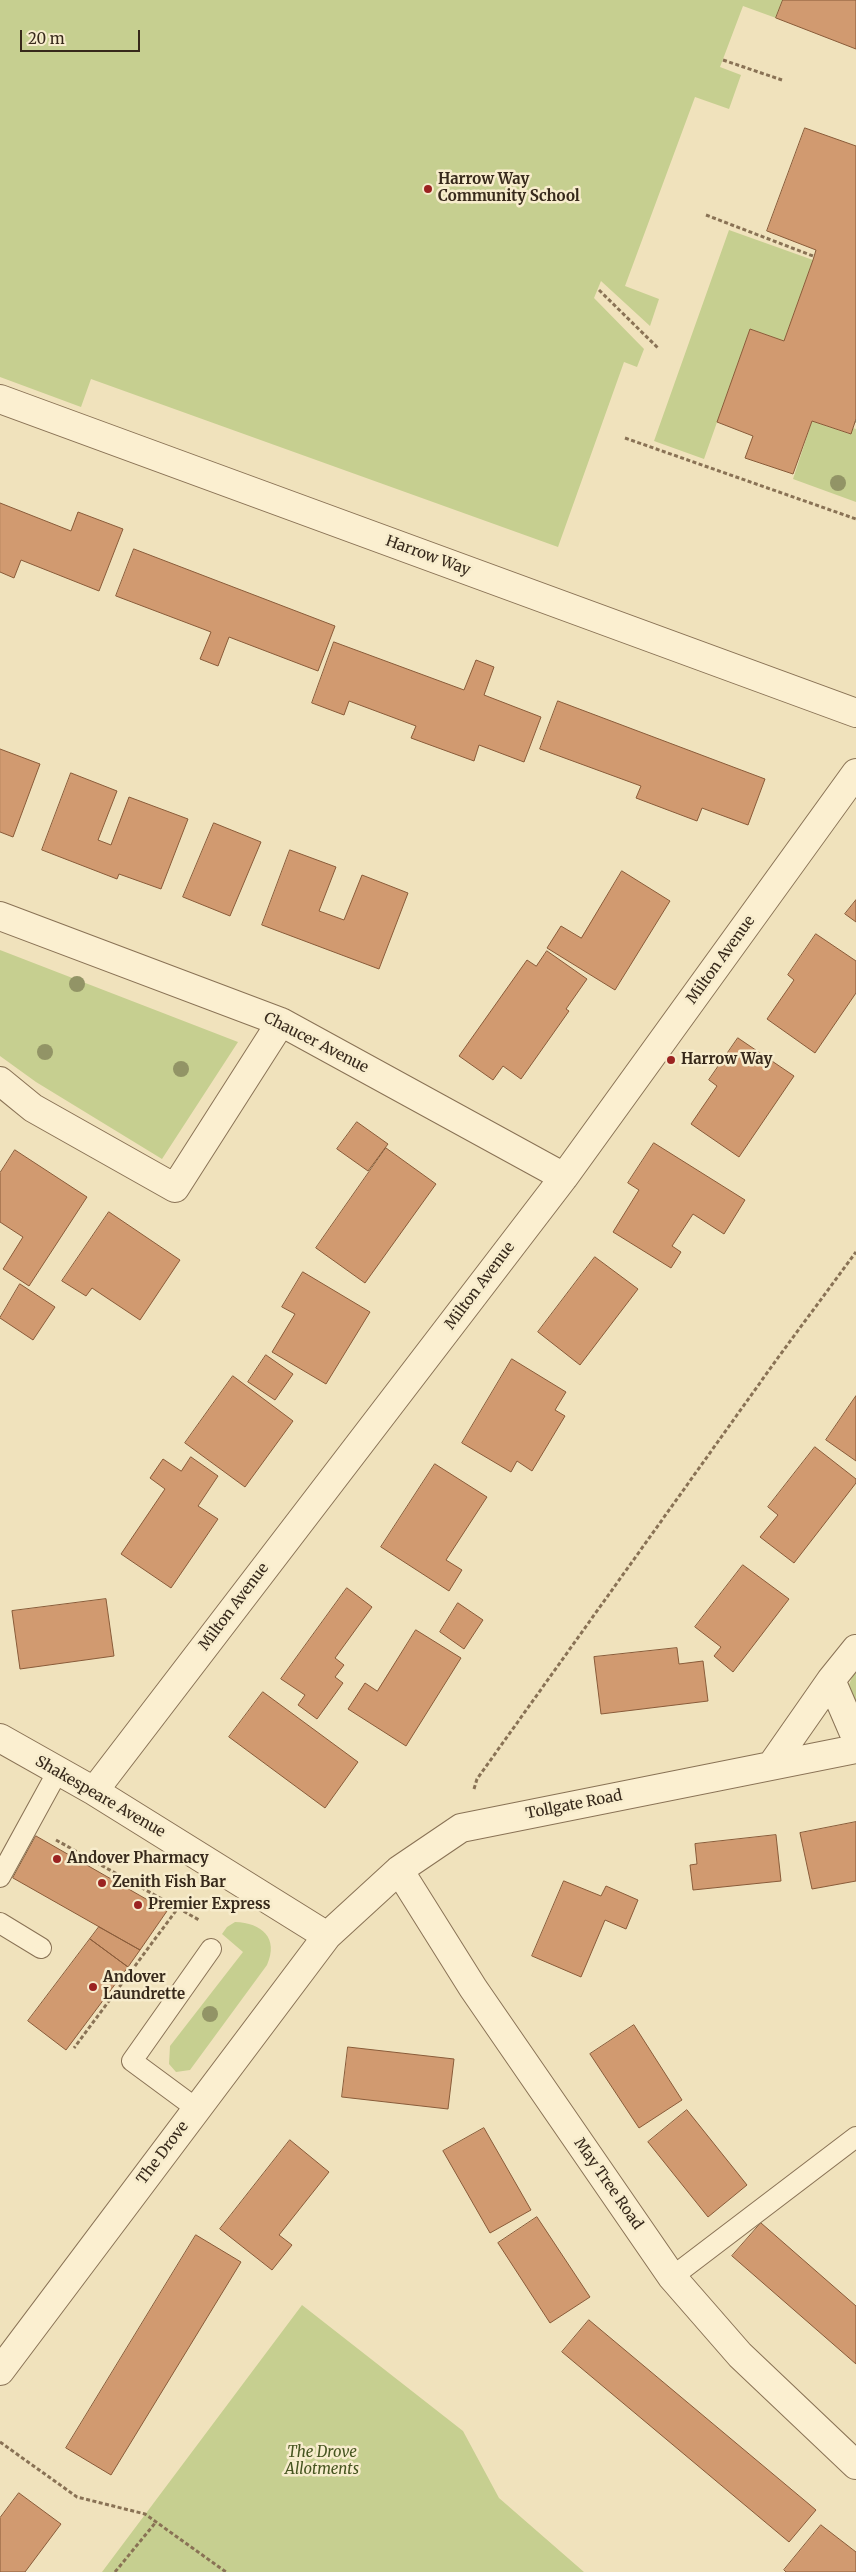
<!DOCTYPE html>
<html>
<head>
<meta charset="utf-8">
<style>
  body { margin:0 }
  #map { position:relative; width:856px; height:2572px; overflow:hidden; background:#f0e2bc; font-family:Merriweather,serif }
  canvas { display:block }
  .scale { position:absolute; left:20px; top:30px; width:120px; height:22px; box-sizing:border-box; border:2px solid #37291b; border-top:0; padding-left:6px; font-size:15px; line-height:18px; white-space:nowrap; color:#37291b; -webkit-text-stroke:4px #f7eccc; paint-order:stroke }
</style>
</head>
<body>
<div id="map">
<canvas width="856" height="2572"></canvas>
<div class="scale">20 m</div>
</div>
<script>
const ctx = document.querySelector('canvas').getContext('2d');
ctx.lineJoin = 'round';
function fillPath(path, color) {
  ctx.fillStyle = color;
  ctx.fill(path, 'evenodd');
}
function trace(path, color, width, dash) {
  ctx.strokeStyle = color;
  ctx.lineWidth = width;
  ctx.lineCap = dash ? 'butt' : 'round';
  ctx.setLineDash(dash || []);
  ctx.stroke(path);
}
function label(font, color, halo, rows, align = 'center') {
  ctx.font = font + ' Merriweather,serif';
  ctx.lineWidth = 5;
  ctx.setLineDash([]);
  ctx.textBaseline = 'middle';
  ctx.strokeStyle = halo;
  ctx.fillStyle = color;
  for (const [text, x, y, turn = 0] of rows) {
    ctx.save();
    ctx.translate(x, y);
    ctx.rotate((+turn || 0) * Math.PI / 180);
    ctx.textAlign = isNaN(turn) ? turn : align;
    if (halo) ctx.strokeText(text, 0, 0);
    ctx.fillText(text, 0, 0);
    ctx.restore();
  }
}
const green = new Path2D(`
  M0,0h783l-7,18 -33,-12 -23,61 21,8 -12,34 -34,-12 -70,189 34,13 -9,27 -49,-45 -7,17 50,51 -7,18 -13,-5 -66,185 -467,-168 -10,28 -81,-30z
  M729,230l84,30 -29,81 -34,-12 -46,130 -50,-18z
  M812,421l38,13 3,-6 3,1v73l-63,-23z
  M0,950l238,92 -76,117 -126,-77 -36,-26z
  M856,1668v39l-8,-20z
  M235,1922c27,1 44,16 32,43l-77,105 -14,2 -7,-8 1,-18 73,-94 -21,-18 5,-7z
  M302,2305l161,126 36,67 85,74h-482z`);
const building = new Path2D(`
  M783,0h73v49l-80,-31z
  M805,128l51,18v273l-5,15 -39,-13 -19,53 -48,-16 8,-22 -36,-14 33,-93 34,12 29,-81 3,-10 -49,-19z
  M0,503l71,28 7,-19 45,17 -24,62 -78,-31 -7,18 -14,-6z
  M134,549l201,77 -17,45 -89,-34 -11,29 -18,-7 11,-27 -95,-36z
  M334,642l130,48 12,-30 18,7 -10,28 57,22 -17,45 -45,-17 -5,16 -63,-23 5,-12 -67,-25 -5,14 -32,-12z
  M558,701l207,78 -17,46 -46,-17 -5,13 -61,-23 5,-12 -101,-37z
  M0,749l40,15 -27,73 -13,-5z
  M71,773l46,18 -19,49 13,5 18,-48 59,22 -27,70 -42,-15 -2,5 -75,-29z
  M214,823l47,19 -31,74 -47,-19z
  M290,850l46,17 -17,44 25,9 18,-45 46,18 -29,76 -117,-44z
  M622,871l48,30 -55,89 -68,-42 14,-22 20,12z
  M856,900v22l-11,-8z
  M816,934l40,27v32l-41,60 -48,-34 27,-39 -6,-5z
  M547,951l40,28 -21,30 3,2 -48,68 -18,-13 -10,14 -34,-24 68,-96 9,6z
  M738,1038l56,38 -55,81 -48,-33 26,-38 -8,-6z
  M357,1122l31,22 -20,27 -31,-22z
  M654,1143l91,57 -21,34 -31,-20 -21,32 9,6 -10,16 -58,-36 26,-42 -11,-7z
  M386,1148l50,36 -71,99 -49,-35z
  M15,1150l72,47 -58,89 -26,-17 20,-32 -23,-15v-49z
  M109,1212l71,48 -40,60 -48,-32 -6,8 -24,-15z
  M595,1257l43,32 -58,76 -42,-33z
  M303,1272l67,40 -44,72 -54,-32 23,-38 -13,-7z
  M20,1284l35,23 -22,33 -33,-22z
  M266,1355l27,19 -18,26 -27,-18z
  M512,1359l54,33 -11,18 10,6 -33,55 -15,-10 -6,11 -49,-29z
  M233,1376l60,45 -48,66 -60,-44z
  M856,1396v65l-30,-21z
  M815,1447l41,32v4l-62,80 -34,-26 18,-22 -10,-8z
  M191,1457l27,19 -20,30 20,13 -47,69 -50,-34 44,-65 -15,-11 13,-19 18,12z
  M435,1464l52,33 -41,63 16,10 -13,21 -68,-44z
  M743,1565l46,34 -56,73 -19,-16 7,-9 -26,-20z
  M347,1588l25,19 -37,51 9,7 -9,12 8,6 -26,36 -19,-14 7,-10 -24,-16z
  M106,1599l8,57 -94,13 -8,-58z
  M458,1603l25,17 -19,29 -24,-17z
  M416,1630l45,28 -55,88 -58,-37 17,-26 12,8z
  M677,1648l2,16 24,-3 5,40 -107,13 -7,-57z
  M263,1692l95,70 -33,46 -96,-71z
  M856,1822v59l-44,8 -12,-56z
  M776,1835l5,46 -88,9 -3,-25 7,-1 -2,-20z
  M36,1836l131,75 -27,39 -127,-72z
  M564,1881l37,15 5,-10 32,14 -12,29 -21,-9 -24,57 -49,-21z
  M99,1927l41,23 -12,17 -38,-28z
  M90,1939l38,28 -62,83 -38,-29z
  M634,2025l48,75 -43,28 -49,-74z
  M348,2047l106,12 -6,50 -106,-12z
  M687,2110l60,75 -39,32 -60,-75z
  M484,2128l47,82 -41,23 -47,-82z
  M290,2140l39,32 -50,63 13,10 -20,25 -52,-41z
  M537,2217l53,80 -40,26 -52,-80z
  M761,2223l95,83v58l-124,-108z
  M196,2235l45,27 -130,213 -45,-27z
  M589,2320l227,190 -27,32 -227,-190z
  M19,2493l42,31 -36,48h-25v-54z
  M821,2525l35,27v20h-70l-2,-2z`);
const path = new Path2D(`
  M723,60l59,20
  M706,215l107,41
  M599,290l60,59
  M855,421h1
  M625,438l231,81
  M474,1789l3,-10 300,-420 79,-107
  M56,1840l122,68 -104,140
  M178,1908l21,12
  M0,2442l77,55 68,17 81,58
  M115,2572l41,-50`);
const service = new Path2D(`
  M0,1877l58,-106
  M0,1923l41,25
  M197,2109l-65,-48 79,-112
  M672,2277l184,-140`);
const minor = new Path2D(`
  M0,399l856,314
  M0,916l281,106 283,155
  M0,1081l33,27 142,80 106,-166
  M831,1680l25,58
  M0,1738l94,53 233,145
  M771,1766l60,-86 25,-31
  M94,1791l470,-614 292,-404
  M399,1870l74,118 199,289 68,78 116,110
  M0,2371l327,-435 72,-66 62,-42 395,-79`);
const trees = [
  [838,483],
  [77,984],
  [45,1052],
  [181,1069],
  [210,2014]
];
const markers = [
  [428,189,5,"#9b2321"],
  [671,1060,5,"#9b2321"],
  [57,1859,5,"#9b2321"],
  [102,1883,5,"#9b2321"],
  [138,1905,5,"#9b2321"],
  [93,1987,5,"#9b2321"]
];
const poiNames = [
  ["Harrow Way",438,180],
  ["Community School",438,197],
  ["Harrow Way",681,1060],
  ["Andover Pharmacy",67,1859],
  ["Zenith Fish Bar",112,1883],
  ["Premier Express",148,1905],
  ["Andover",103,1978],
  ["Laundrette",103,1995]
];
const streetNames = [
  ["Harrow Way",428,556,20],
  ["Milton Avenue",721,960,-54],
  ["Chaucer Avenue",316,1043,27],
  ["Milton Avenue",480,1286,-53],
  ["Milton Avenue",234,1607,-53],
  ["Shakespeare Avenue",100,1797,30],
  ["Tollgate Road",574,1805,-11],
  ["The Drove",163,2153,-53],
  ["May Tree Road",608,2184,55]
];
const parkNames = [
  ["The Drove",322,2453],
  ["Allotments",322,2470]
];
fillPath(green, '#c6cf90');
fillPath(building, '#d19a70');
trace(building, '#895b39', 1);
trace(service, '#897255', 22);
trace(minor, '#897255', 30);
trace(path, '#897255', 3, [4, 2.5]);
trace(service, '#fbefd0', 20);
trace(minor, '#fbefd0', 28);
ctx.fillStyle = '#929466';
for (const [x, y] of trees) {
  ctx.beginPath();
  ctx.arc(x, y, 8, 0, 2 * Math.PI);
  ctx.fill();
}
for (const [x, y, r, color] of markers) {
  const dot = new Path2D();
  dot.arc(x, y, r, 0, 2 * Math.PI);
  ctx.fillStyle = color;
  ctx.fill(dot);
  trace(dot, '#f7eccc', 2);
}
label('bold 15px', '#37291b', '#f7eccc', poiNames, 'left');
label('15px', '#37291b', '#f7eccc', streetNames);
label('italic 15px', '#465520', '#f7eccc', parkNames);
</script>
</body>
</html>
